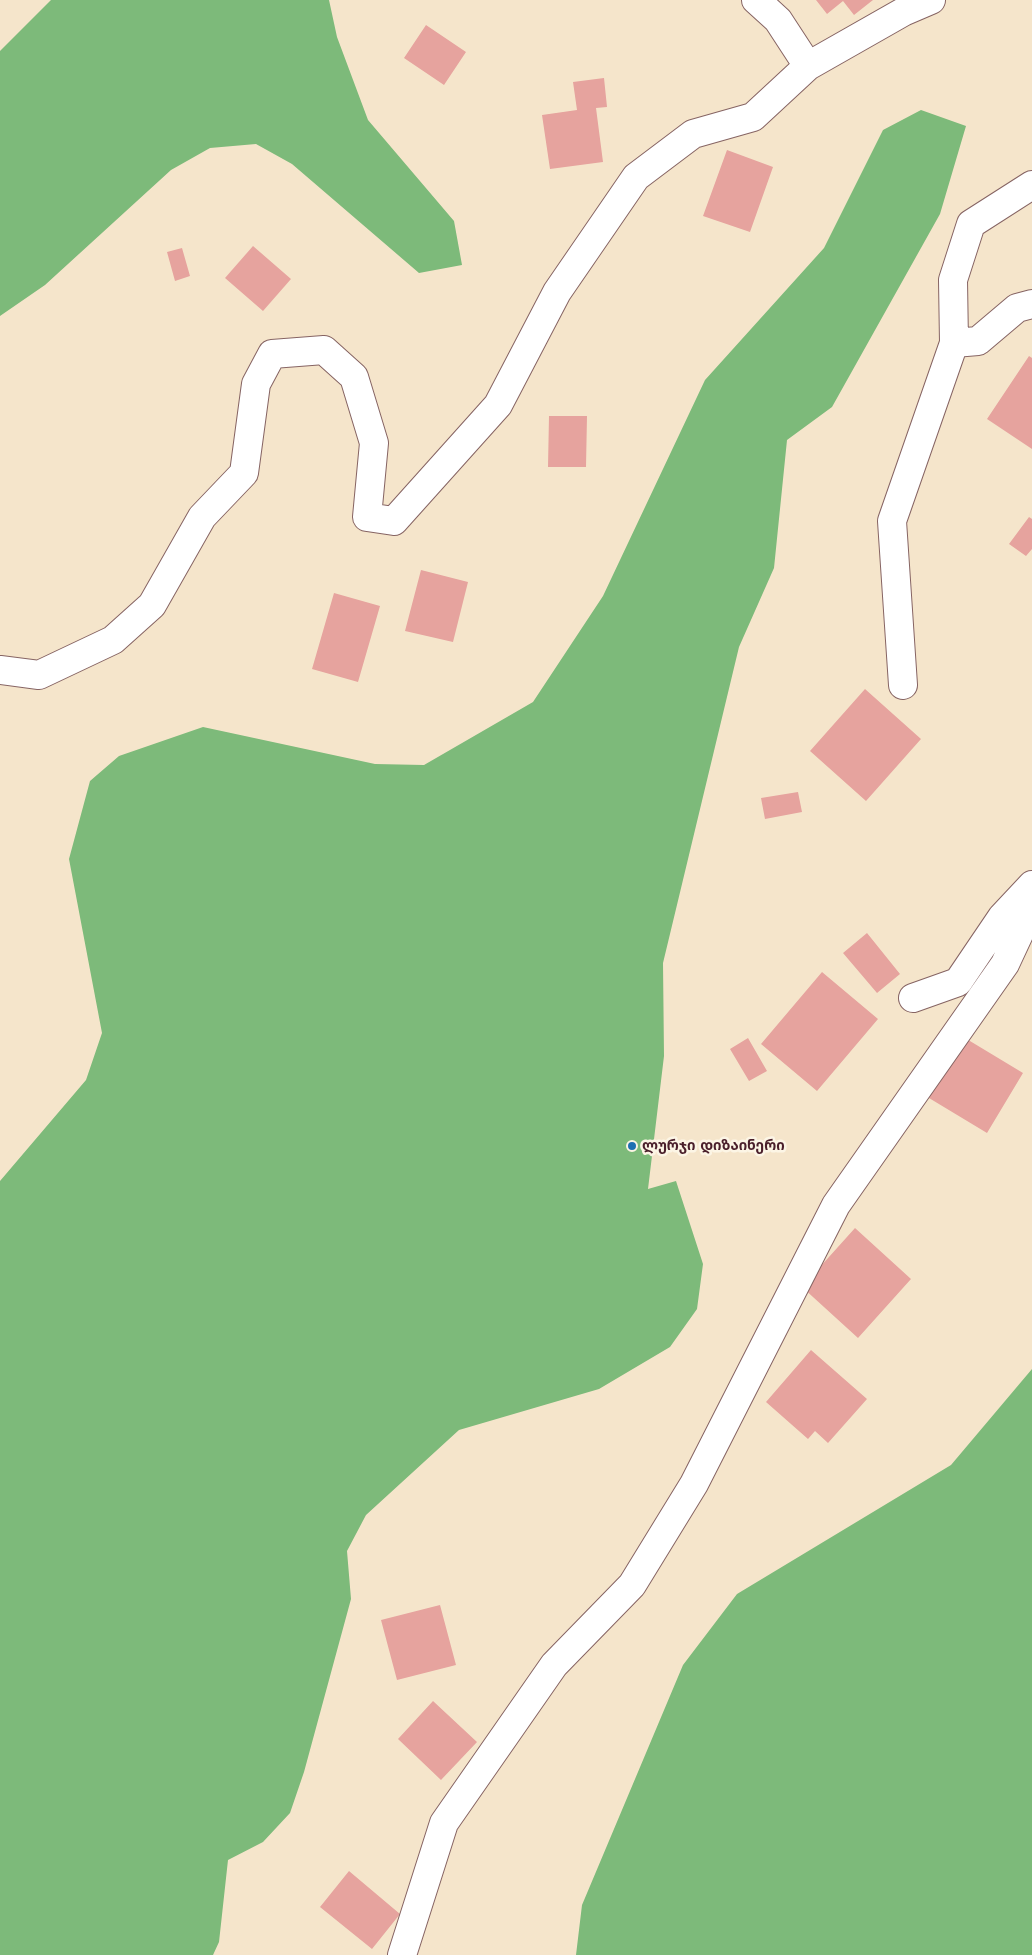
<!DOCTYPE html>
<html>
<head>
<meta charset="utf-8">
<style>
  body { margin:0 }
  canvas { display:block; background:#f5e5cb }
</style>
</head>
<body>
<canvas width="1032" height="1955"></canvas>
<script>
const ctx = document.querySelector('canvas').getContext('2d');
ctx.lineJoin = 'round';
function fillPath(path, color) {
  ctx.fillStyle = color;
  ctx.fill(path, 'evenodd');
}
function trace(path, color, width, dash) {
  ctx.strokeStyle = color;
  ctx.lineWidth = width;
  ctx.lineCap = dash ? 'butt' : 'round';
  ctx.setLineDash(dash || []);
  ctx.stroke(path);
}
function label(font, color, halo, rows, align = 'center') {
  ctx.font = font + ' "Shantell Sans","Noto Sans Georgian",sans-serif';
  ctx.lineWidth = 5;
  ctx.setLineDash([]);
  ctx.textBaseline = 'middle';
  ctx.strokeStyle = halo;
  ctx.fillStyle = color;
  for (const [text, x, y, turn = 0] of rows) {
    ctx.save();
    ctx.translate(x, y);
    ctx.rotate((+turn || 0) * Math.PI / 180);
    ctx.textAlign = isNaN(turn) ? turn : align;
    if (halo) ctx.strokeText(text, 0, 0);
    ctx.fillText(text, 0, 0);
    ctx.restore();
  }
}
const forest = new Path2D(`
  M51,0h278l8,37 31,83 86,101 8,44 -43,8 -127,-109 -36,-20 -46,4 -39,22 -126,115 -45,31v-265z
  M921,110l45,16 -26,88 -108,193 -45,33 -13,128 -35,79 -76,316 1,93 -16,133 28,-8 27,83 -6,45 -27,38 -71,42 -140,41 -93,85 -19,36 4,48 -47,173 -14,41 -27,29 -35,18 -9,82 -6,13h-213v-774l86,-101 16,-47 -33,-174 21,-78 29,-25 84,-29 172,37 49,1 109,-63 70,-106 102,-216 119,-132 59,-118z
  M1032,1369v586h-456l6,-50 101,-240 54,-71 214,-129z`);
const building = new Path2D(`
  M816,0h57l-19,15 -11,-14 -16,13z
  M426,25l40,27 -22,33 -40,-27z
  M604,78l3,29 -11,1 7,54 -53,7 -8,-54 35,-5 -4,-28z
  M727,150l46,17 -23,65 -47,-16z
  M253,246l38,33 -28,32 -38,-33z
  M182,248l8,28 -15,5 -8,-29z
  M1029,356l3,2v91l-45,-30z
  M549,416h38l-1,51h-38z
  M1029,517l3,2v30l-6,7 -17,-12z
  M421,570l47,12 -15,60 -48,-11z
  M334,593l46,13 -22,76 -46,-13z
  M865,689l56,50 -55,62 -56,-50z
  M798,792l4,20 -37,7 -4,-21z
  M867,933l33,41 -23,19 -34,-40z
  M822,972l56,47 -61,72 -56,-47z
  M960,1035l63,38 -36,60 -63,-38z
  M748,1038l19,33 -18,10 -19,-32z
  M855,1228l56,51 -53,59 -56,-51z
  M811,1350l56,49 -39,44 -13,-12 -7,8 -42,-37z
  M440,1605l16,60 -59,15 -16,-60z
  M433,1701l44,41 -36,38 -43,-41z
  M349,1871l51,43 -28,35 -52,-42z`);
const minor = new Path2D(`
  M756,0l22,20 30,46
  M954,343l24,-2 39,-33 15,-4
  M0,670l39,5 74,-35 39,-35 50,-88 42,-44 12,-89 16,-30 52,-4 30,27 20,66 -7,74 27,4 104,-116 59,-113 79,-115 57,-43 60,-17 55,-51 95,-54 28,-12
  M903,685l-11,-164 62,-178 -1,-63 18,-56 61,-39
  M913,998l45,-16 44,-65 30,-32
  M402,1955l42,-132 110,-158 78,-80 62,-101 142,-279 169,-241 27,-58`);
const markers = [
  [632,1146,5,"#1f6fb2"]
];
const poiNames = [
  ["ლურჯი დიზაინერი",642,1146]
];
fillPath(forest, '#7dba7a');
fillPath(building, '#e6a39e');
trace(minor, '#866463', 30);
trace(minor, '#fff', 28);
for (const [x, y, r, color] of markers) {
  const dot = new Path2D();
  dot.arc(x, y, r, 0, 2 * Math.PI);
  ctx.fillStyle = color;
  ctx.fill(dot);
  trace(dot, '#fcf5e5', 2);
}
label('bold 14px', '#4a1f2b', '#fcf5e5', poiNames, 'left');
</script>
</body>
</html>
